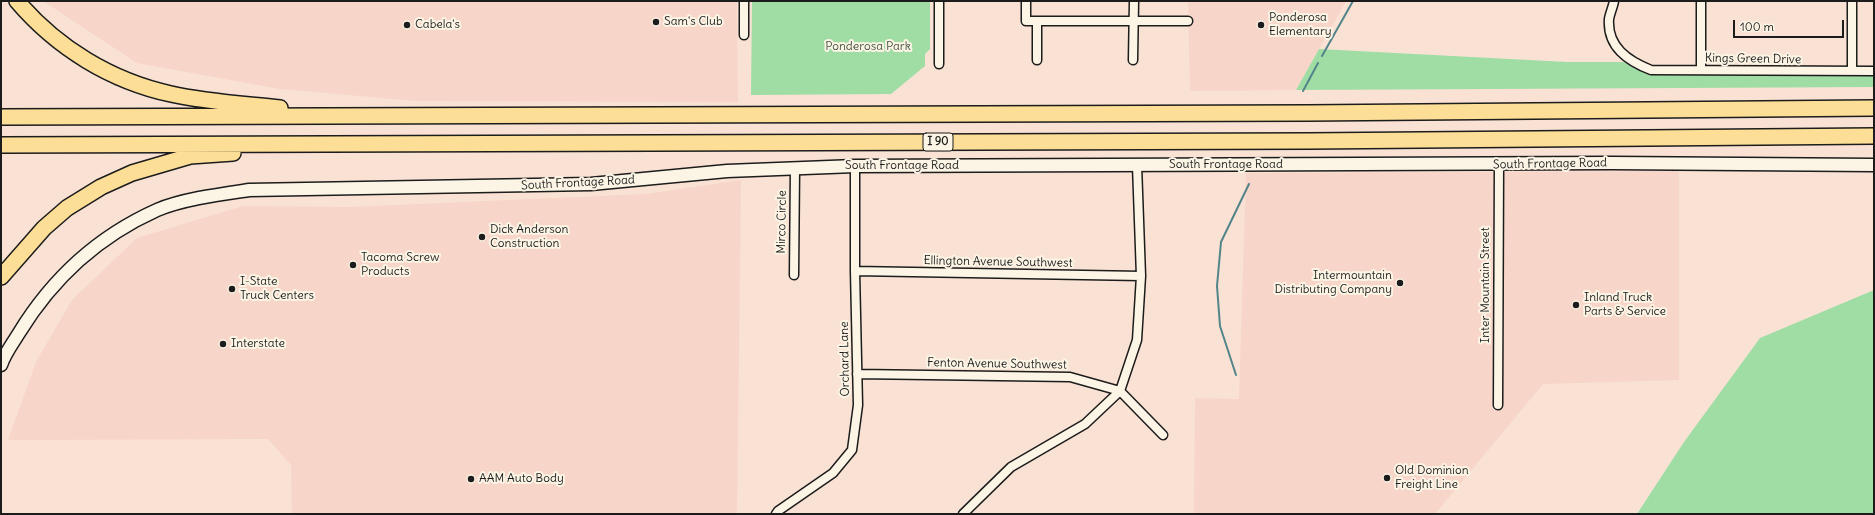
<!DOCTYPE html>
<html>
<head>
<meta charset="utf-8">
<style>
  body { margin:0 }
  #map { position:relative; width:1875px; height:515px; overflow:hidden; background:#f9e2d4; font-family:Delius,sans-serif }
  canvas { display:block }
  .frame { position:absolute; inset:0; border:2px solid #1c1c1c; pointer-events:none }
  .scale { position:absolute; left:1733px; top:20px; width:111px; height:18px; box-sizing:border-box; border:2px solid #1c1c1c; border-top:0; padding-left:5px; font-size:12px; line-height:14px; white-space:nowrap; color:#1c1c1c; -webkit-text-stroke:3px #fcf5e5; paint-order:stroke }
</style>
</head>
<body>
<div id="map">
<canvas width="1875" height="515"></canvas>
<div class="frame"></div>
<div class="scale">100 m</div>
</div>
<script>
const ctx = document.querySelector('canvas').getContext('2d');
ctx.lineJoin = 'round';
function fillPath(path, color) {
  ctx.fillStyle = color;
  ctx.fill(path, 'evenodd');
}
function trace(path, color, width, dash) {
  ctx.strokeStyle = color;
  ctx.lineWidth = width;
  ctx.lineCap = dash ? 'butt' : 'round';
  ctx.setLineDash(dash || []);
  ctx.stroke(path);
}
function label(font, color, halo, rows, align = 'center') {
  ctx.font = font + ' Delius,sans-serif';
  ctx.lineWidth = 4;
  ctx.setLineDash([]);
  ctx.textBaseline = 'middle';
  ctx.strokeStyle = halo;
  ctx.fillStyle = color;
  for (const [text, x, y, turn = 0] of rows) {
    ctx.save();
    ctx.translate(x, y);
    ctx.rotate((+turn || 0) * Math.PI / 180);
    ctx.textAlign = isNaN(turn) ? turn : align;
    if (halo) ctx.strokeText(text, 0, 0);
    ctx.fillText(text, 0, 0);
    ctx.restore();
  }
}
const built = new Path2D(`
  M43,1h694l1,101 -322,-1 -136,-12 -143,-26z
  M1188,1h158l-50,89 -106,1z
  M1679,171v209l-136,4 -108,130h-241l1,-116 44,1 7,-226z
  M741,180l-4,334h-445l-1,-49 -23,-26 -260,1 28,-78 36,-62 65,-62 106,-32 107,1 296,-13z`);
const green = new Path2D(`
  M752,1h178v48l-5,5v12l-34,28 -140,1z
  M1319,49l248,13h53l14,1 17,7 223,6v11l-578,3z
  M1874,290v224h-237l47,-72 76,-104z`);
const stream = new Path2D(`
  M1322,56l31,-55
  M1303,91l15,-28
  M1236,375l-16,-49 -3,-40 4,-44 28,-58`);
const minor = new Path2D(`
  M1026,1v20h11v39
  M1614,1c-1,6 -4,12 -5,18 -2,28 19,42 42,51l223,1
  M1852,1v70
  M1037,21h151
  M744,35v-34
  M1133,60l1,-59
  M939,64v-63
  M1701,70v-69
  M855,271l286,5
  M794,275l1,-107
  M857,374l213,3 50,14 43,44
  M1498,405l1,-241
  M776,514l2,-3 55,-38 19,-23 6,-45 -3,-134v-105
  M963,514l48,-47 74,-43 35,-33 17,-51 4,-64 -4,-111`);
const secondary = new Path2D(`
  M1,365c4,-12 12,-22 18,-32 33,-54 80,-97 138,-123 26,-11 65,-16 92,-20l342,-6 136,-13 128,-5 756,-3 263,2`);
const motorway = new Path2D(`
  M17,1c40,47 94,80 154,93 36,8 73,10 109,14
  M1,117l1307,-4 566,-5
  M1,145l1308,-4 565,-5
  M1,277l43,-49 23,-20 34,-21 31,-14 58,-17 43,-3`);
const markers = [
  [656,22,4,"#1c1c1c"],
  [407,25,4,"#1c1c1c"],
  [1261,25,4,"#1c1c1c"],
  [482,237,4,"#1c1c1c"],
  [353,265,4,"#1c1c1c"],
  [1400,283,4,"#1c1c1c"],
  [232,289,4,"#1c1c1c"],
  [1576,305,4,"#1c1c1c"],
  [223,344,4,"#1c1c1c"],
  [1387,478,4,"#1c1c1c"],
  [471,479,4,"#1c1c1c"]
];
const shields = [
  [938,142,30]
];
const shieldNames = [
  ["I 90",938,142]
];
const poiNames = [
  ["Ponderosa",1269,18],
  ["Elementary",1269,32],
  ["Sam's Club",664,22],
  ["Cabela's",415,25],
  ["Dick Anderson",490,230],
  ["Construction",490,244],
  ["Tacoma Screw",361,258],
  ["Products",361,272],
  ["Intermountain",1392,276,"right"],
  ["Distributing Company",1392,290,"right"],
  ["I-State",240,282],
  ["Truck Centers",240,296],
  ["Inland Truck",1584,298],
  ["Parts & Service",1584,312],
  ["Interstate",231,344],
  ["Old Dominion",1395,471],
  ["Freight Line",1395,485],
  ["AAM Auto Body",479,479]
];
const parkNames = [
  ["Ponderosa Park",868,47]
];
const streetNames = [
  ["Kings Green Drive",1753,59,1],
  ["South Frontage Road",1550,164,-1],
  ["South Frontage Road",1226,165],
  ["South Frontage Road",902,166],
  ["South Frontage Road",578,183,-3],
  ["Mirco Circle",782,222,-89],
  ["Ellington Avenue Southwest",998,262,1],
  ["Inter Mountain Street",1486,285,-90],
  ["Orchard Lane",845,359,-91],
  ["Fenton Avenue Southwest",997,364,1]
];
fillPath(built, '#f7d5c9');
fillPath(green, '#9fdda5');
trace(stream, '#538489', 2);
trace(minor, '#1c1c1c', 11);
trace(secondary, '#1c1c1c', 15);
trace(motorway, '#1c1c1c', 18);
trace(minor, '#fcf5e5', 8);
trace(secondary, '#fcf5e5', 12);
trace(motorway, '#fcde96', 15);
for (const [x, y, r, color] of markers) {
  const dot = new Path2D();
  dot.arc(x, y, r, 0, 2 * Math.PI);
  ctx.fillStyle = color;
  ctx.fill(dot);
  trace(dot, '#fcf5e5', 1.5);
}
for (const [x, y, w] of shields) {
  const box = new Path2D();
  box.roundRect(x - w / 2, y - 9, w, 18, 3);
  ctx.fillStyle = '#fcf5e5';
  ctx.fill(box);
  trace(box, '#1c1c1c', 1);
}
label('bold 11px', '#1c1c1c', null, shieldNames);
label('12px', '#1c1c1c', '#fcf5e5', poiNames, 'left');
label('12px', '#435645', '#fcf5e5', parkNames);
label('12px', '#1c1c1c', '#fcf5e5', streetNames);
</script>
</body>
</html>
